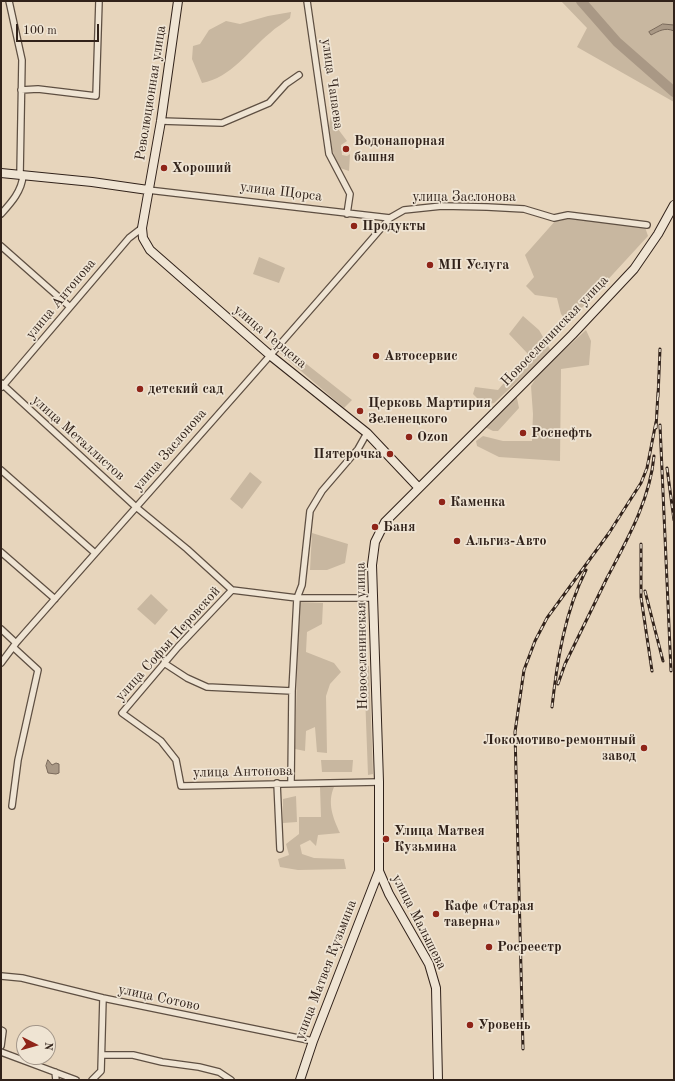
<!DOCTYPE html>
<html>
<head>
<meta charset="utf-8">
<style>
  body { margin:0 }
  #map { position:relative; width:675px; height:1081px; overflow:hidden; background:#e7d5bc; font-family:"Old Standard TT",serif }
  canvas { display:block }
  .frame { position:absolute; inset:0; border:2px solid #31221a; pointer-events:none }
  .north { position:absolute; left:16px; top:1025px; width:40px; height:40px; box-sizing:border-box; background:#efe4d3; border:1px solid #a39689; border-radius:50%; rotate:96deg; font-size:11px; font-weight:700; line-height:16px; text-align:center; color:#31221a }
  .north::after { content:''; display:block; margin:auto; width:14px; height:18px; background:#8f2418; clip-path:polygon(50% 0,100% 100%,50% 72%,0 100%) }
  .scale { position:absolute; left:16px; top:24px; width:83px; height:18px; box-sizing:border-box; border:2px solid #31221a; border-top:0; padding-left:5px; font-size:12px; line-height:14px; white-space:nowrap; color:#31221a; -webkit-text-stroke:3px #efe4d3; paint-order:stroke }
</style>
</head>
<body>
<div id="map">
<canvas width="675" height="1081"></canvas>
<div class="frame"></div>
<div class="north">N</div>
<div class="scale">100 m</div>
</div>
<script>
const ctx = document.querySelector('canvas').getContext('2d');
ctx.lineJoin = 'round';
function fillPath(path, color) {
  ctx.fillStyle = color;
  ctx.fill(path, 'evenodd');
}
function trace(path, color, width, dash) {
  ctx.strokeStyle = color;
  ctx.lineWidth = width;
  ctx.lineCap = dash ? 'butt' : 'round';
  ctx.setLineDash(dash || []);
  ctx.stroke(path);
}
function label(font, color, halo, rows, align = 'center') {
  ctx.font = font + ' "Old Standard TT",serif';
  ctx.lineWidth = 3.5;
  ctx.setLineDash([]);
  ctx.textBaseline = 'middle';
  ctx.strokeStyle = halo;
  ctx.fillStyle = color;
  for (const [text, x, y, turn = 0] of rows) {
    ctx.save();
    ctx.translate(x, y);
    ctx.rotate((+turn || 0) * Math.PI / 180);
    ctx.textAlign = isNaN(turn) ? turn : align;
    if (halo) ctx.strokeText(text, 0, 0);
    ctx.fillText(text, 0, 0);
    ctx.restore();
  }
}
const green = new Path2D(`
  M561,1h113v101l-97,-55 10,-19z
  M291,12l-1,6c-6,5 -14,9 -20,15 -21,17 -39,45 -68,50l-10,-24 1,-13 7,-2 9,-14 17,-9 14,3 28,-8z
  M331,116h6l1,13 9,12 -6,4 1,10 5,1 3,-2 -1,17 -9,-3c-8,-15 -14,-35 -9,-52z
  M569,217l76,10 3,9 -80,87 -7,-9 -4,-16 -22,-3 -9,-9 8,-9 -9,-22 31,-35z
  M259,257l26,11 -6,15 -26,-9z
  M523,316l16,14 12,21 -57,52 -10,2 -11,-11 2,-7 23,3 30,-36 -19,-20z
  M586,330l5,11 -2,24 -28,4 -1,92 -61,-4 -22,-11 -1,-5 7,-5 20,5h29l1,-27 -2,-28 8,-13z
  M285,347l67,53 -8,8 -64,-55z
  M516,393l3,15 -21,23h-5l-10,-5z
  M250,472l12,10 -20,27 -12,-10z
  M312,533l36,11 -3,19 -18,7h-17z
  M151,594l17,16 -13,15 -18,-16z
  M299,602l24,1 -1,21 -15,8 -1,20 28,11 7,9 -11,12 -4,12 1,57 -10,-1 -2,-25 -9,4 -1,20 -10,-2z
  M369,666l4,108 -5,1 -4,-108z
  M321,760h32l-1,12h-30z
  M320,787h14c-7,16 -1,31 6,46l-22,2 -2,11 -6,-6 -10,5 2,9 12,4 30,1 2,10 -48,1 -18,-3 -2,-8 11,-4 -3,-11 13,-10v-17h22z
  M296,796l1,26 -14,1v-24z`);
const water = new Path2D(`
  M663,24l11,1v6c-9,-4 -15,0 -23,4l-2,-3z
  M48,760l4,5 4,-2 3,1v9l-3,1 -8,-1 -2,-7z`);
const river = new Path2D(`
  M581,1l36,41 57,50`);
const street = new Path2D(`
  M9,1l13,59 -2,115
  M307,1l22,153 21,40 -3,20
  M21,90l17,-1 58,7 3,-95
  M161,121l61,2 47,-20 17,-19 13,-9
  M148,190l242,28
  M1,214c10,-11 21,-23 22,-39
  M1,246l69,61
  M1,383l135,124 51,42 45,41 65,8h76
  M2,387l127,-149 13,-10
  M1,470l94,83
  M1,552l54,47
  M232,590l-54,57 -56,66 39,28 15,19 5,26 198,-4
  M1,629l15,14
  M1,663l15,-20c125,-142 251,-282 374,-425l14,-8 38,-4 45,1 37,2 30,9 14,-3 79,10
  M164,663l23,15 20,9 85,4
  M291,782l1,-91 5,-93 5,-13 8,-74 12,-20 36,-42 9,-16
  M277,783l3,66
  M12,806l6,-46 20,-90 -25,-23
  M1,976l21,2 81,20 210,43
  M1,1030l2,1 -2,15
  M1,1052l75,28
  M102,1055h31l29,7 37,5 20,5 12,8
  M55,1072l1,8
  M92,1080l9,-9 2,-73`);
const secondary = new Path2D(`
  M178,1l-17,120 -19,107 1,10 7,12 121,106 96,77 51,54
  M1,173l91,9 56,8
  M379,871l10,23 40,70 7,24 2,92
  M300,1080l13,-39 66,-170v-89l-7,-217 3,-23 10,-20 187,-187 62,-66 24,-35 16,-29`);
const rail = new Path2D(`
  M658,397l2,-48
  M660,425l11,246
  M656,428l2,-36
  M667,468l7,52
  M641,544v53l11,74
  M645,591l18,70
  M558,684l7,-20c14,-29 28,-57 42,-86 20,-38 43,-78 47,-122
  M552,707c5,-46 13,-96 34,-137
  M523,1049l-8,-317 9,-62 11,-29 12,-23 62,-85 32,-50 6,-15 9,-46`);
const markers = [
  [346,149,4,"#8f2418"],
  [164,168,4,"#8f2418"],
  [354,226,4,"#8f2418"],
  [430,265,4,"#8f2418"],
  [376,356,4,"#8f2418"],
  [140,389,4,"#8f2418"],
  [360,411,4,"#8f2418"],
  [523,433,4,"#8f2418"],
  [409,437,4,"#8f2418"],
  [390,454,4,"#8f2418"],
  [442,502,4,"#8f2418"],
  [375,527,4,"#8f2418"],
  [457,541,4,"#8f2418"],
  [644,748,4,"#8f2418"],
  [386,839,4,"#8f2418"],
  [436,914,4,"#8f2418"],
  [489,947,4,"#8f2418"],
  [470,1025,4,"#8f2418"]
];
const streetNames = [
  ["улица Чапаева",332,84,82],
  ["Революционная улица",151,93,-81],
  ["улица Щорса",281,192,7],
  ["улица Заслонова",464,197],
  ["улица Антонова",61,299,-50],
  ["Новоселенинская улица",555,331,-46],
  ["улица Герцена",270,337,40],
  ["улица Металлистов",78,438,42],
  ["улица Заслонова",170,450,-49],
  ["Новоселенинская улица",362,636,-91],
  ["улица Софьи Перовской",168,644,-48],
  ["улица Антонова",243,772,-1],
  ["улица Малышева",419,922,63],
  ["улица Матвея Кузьмина",326,970,-69],
  ["улица Сотово",159,998,12]
];
const poiNames = [
  ["Водонапорная",354,141],
  ["башня",354,157],
  ["Хороший",172,168],
  ["Продукты",362,226],
  ["МП Услуга",438,265],
  ["Автосервис",384,356],
  ["детский сад",148,389],
  ["Церковь Мартирия",368,403],
  ["Зеленецкого",368,419],
  ["Роснефть",531,433],
  ["Ozon",417,437],
  ["Пятерочка",382,454,"right"],
  ["Каменка",450,502],
  ["Баня",383,527],
  ["Альгиз-Авто",465,541],
  ["Локомотиво-ремонтный",636,740,"right"],
  ["завод",636,756,"right"],
  ["Улица Матвея",394,831],
  ["Кузьмина",394,847],
  ["Кафе «Старая",444,906],
  ["таверна»",444,922],
  ["Росреестр",497,947],
  ["Уровень",478,1025]
];
fillPath(green, '#c8b7a0');
fillPath(water, '#a99885');
trace(water, '#79695a', 1);
trace(river, '#a99885', 10);
trace(street, '#5e4f42', 8);
trace(secondary, '#31221a', 10);
trace(street, '#efe4d3', 5.5);
trace(secondary, '#efe4d3', 8);
trace(rail, '#31221a', 3);
trace(rail, '#efe4d3', 1.5, [4.5]);
for (const [x, y, r, color] of markers) {
  const dot = new Path2D();
  dot.arc(x, y, r, 0, 2 * Math.PI);
  ctx.fillStyle = color;
  ctx.fill(dot);
  trace(dot, '#efe4d3', 1.5);
}
label('14px', '#31221a', '#efe4d3', streetNames);
label('bold 14px', '#31221a', '#efe4d3', poiNames, 'left');
</script>
</body>
</html>
